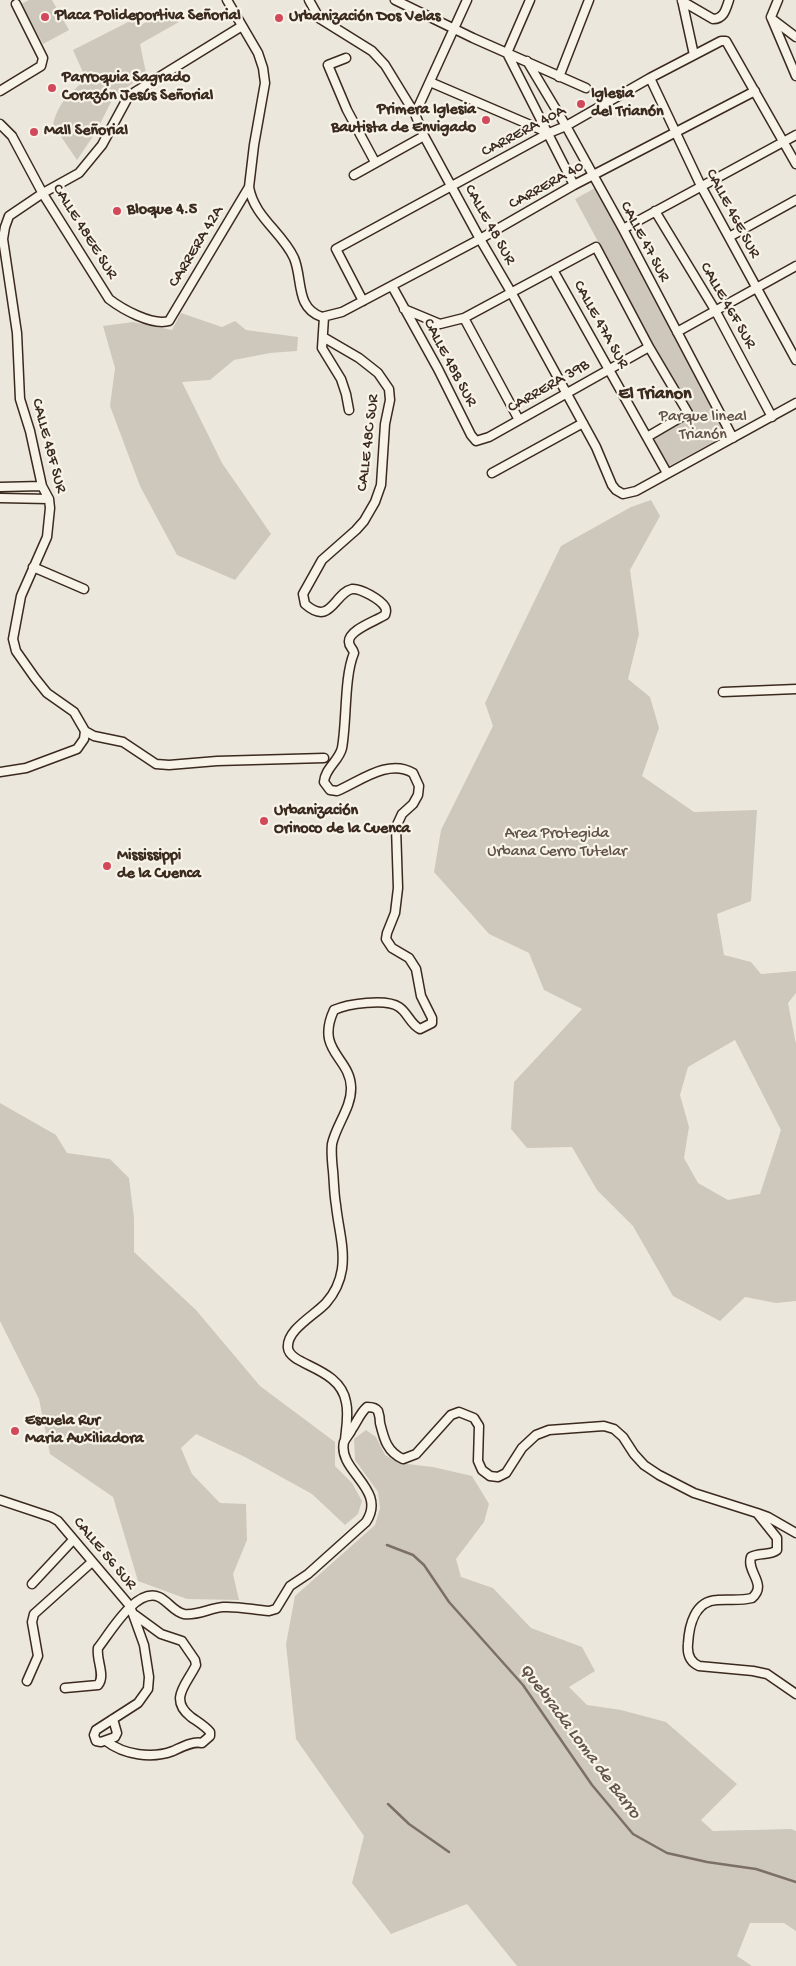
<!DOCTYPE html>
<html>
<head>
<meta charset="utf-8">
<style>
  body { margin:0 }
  canvas { display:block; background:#ece7dc }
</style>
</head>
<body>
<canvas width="796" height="1966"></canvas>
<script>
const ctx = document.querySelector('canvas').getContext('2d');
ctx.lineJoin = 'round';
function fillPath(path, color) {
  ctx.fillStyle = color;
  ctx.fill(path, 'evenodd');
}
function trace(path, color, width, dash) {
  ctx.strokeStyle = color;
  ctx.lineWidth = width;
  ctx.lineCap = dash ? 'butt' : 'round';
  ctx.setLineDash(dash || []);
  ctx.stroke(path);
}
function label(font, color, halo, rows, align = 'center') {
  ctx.font = font + ' "Gochi Hand",sans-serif';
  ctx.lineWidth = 4.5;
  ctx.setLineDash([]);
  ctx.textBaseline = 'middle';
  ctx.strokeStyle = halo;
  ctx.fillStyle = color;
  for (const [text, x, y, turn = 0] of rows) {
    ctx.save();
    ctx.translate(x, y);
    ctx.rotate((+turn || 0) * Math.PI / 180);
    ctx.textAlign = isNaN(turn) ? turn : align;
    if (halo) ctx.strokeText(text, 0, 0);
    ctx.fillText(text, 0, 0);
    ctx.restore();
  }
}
const green = new Path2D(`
  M29,0h23l17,30 -26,14 -22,-40z
  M171,9l8,13 -39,22 6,29 -33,25 -17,34 -19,28 -24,-35c5,-23 17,-31 33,-46l-13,-29 61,-31 5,7z
  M595,188l133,246 -59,32 -17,-29 39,-23 -116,-215z
  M181,313l41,14 13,-6 11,9 52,7 -1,14 -27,2 -36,7 -24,20 -28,2 40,81 49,71 -36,46 -58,-25 -37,-69 -30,-80 5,-38 -12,-42 30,-4 39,8z
  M651,500l9,16 -30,54 9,64 -11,45 22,18 9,31 -17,48 52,36 63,-2 -6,91 -34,13 7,41 27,7 10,12 35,-3v22l-8,10 8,41v257l-20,2 -31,-6 -25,24 -47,-25 -40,-70 -36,-36 -25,-43 -45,1 -16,-19 3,-47 68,-73 -38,-19 -15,-37 -40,-19 -55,-62 7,-42 52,-104 -8,-23 76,-157 70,-39zM735,1040l46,90 -21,64 -32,6 -30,-17 -14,-25 5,-31 -9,-32 8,-28z
  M0,1103l56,32 11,18 43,6 19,19 5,40v34l62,58 64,76 75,56v24l17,17 10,18 -4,13 -13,11 -33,-31 -67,-37 -49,-23 -15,14 11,26 28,29 26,1 1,36 -14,34 6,26 -52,-1 -49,-18 -25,-84 -63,-43 -11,-55 -39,-78z
  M366,1430l10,7 9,18 14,8 34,4 39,9 17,28 -5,18 -28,37 5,18 32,11 38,40 51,19 13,24 -26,16 18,18 34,5 45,12 71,62 -36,36 12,11 78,-2 5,2v100l-12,-8h-34l-13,33 15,10h-235l-50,-62 -76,30 -39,-51 12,-47 -68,-97 -10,-95 9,-48 80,-71 5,-17 -2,-16 -23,-32 -1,-21z`);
const stream = new Path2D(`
  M387,1545l26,10 11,10 25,37 74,83 69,100 41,49 34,19 40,9 49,7 40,13
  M388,1804l21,20 40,28`);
const street = new Path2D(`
  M227,0l31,53 5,15 2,15 -11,62 -5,42c5,30 33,45 45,71 9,21 1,50 28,59l20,-5 138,-73 94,-54 181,-94
  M309,0l10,18 53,33 13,14 30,49 9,22 56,103 31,53 85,155 16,38 4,5 7,4 13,-3 160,-88
  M395,0l78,38 113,50
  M682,0l12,55
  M683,0l-1,1 31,18c11,0 13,-10 16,-19
  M771,17l25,59
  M771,17l7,-17
  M772,19l24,18
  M507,53l67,132
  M507,53l23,-53
  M346,58l-18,7 19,45 28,52
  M527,61l39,65 57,103 110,209
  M559,77l30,-77
  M650,78l51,108 95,174
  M430,82l119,51
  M0,91l41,-25 2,-8 -27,-54
  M415,114l52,-114
  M0,124l12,12 31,58 66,105c13,10 43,27 60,22l80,-134
  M354,175l70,-39
  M655,211l60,99 57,107
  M623,229l173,-94
  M729,237l67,-37
  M553,270l114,203
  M392,286l46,83 33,66 5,6 13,-4 160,-90
  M363,301l-27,-52 213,-116 17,-7 84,-48 71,-37h5l70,123
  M404,309l36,15 24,-6 132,-71 53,100 39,66 -41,24
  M324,317l-2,31 19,31 5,15 3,16
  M464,318l55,102
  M677,332l119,-66
  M323,337l36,21 19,15 11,16 1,11 -5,24 -4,61 -6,17 -11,19 -8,9 -34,30 -19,34 2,10c26,23 29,-11 47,-15 9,-1 29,11 33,18 2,3 1,5 0,8 -9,6 -37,15 -36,27 0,5 4,6 5,11 -10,24 -7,67 -12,95 -3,13 -17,20 -18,34l6,8 7,1c22,-9 51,-33 76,-18l6,13 -1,9 -5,9 -11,10 -6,13 2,61 -3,25 -8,20 -1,6 6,9 17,10 7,11 5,27 11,22v5l-12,6c-10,-5 -12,-16 -21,-22 -13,-9 -52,-3 -65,3 -19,41 16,47 17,77 1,20 -15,38 -19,57 -1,9 0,18 1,27 1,11 1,23 3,34 2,21 9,43 6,64 -2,13 -8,25 -16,34 -11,12 -40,27 -38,45 2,18 52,19 58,54 3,12 0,26 -1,38
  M492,473l91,-50
  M0,487l42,-1
  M0,498l49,1
  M33,567l51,22
  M723,692l73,-3
  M85,731l9,5 29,6 33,22 13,1 48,-4 107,-3
  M0,772l26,-4 51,-19 7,-10 1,-8 -11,-19 -27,-19 -12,-15 -19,-27 -3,-12 8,-43 26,-59 3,-29 -1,-9 -7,-13 -12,-55 -10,-32 -3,-66 -14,-94 2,-12 4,-11 34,-23 36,-20 23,-28 25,-46 8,-7 107,-66
  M0,1500l51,17 7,4 72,85 14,39 5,32 -1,12 -10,14 -42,27 -2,5 2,6 5,1 14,-5 2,-4 -4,-14
  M757,1513l11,4 28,16
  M32,1584l41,-44
  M27,1681l11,-25 -6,-34 2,-8 58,-52
  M65,1688l33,-3c8,-9 -2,-25 0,-37 12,-15 38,-61 61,-51 9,4 15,15 25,17 13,2 26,-6 39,-7 15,-1 31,3 46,4l7,-2 14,-23 18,-12 58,-52c22,-33 -29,-51 -22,-80 2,-5 6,-8 8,-13 5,-7 8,-16 15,-22 4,0 9,1 11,4 1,3 2,9 2,12 4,16 7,29 23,36l13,-5 35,-39 8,-3 15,6 5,8 -1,35 4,9 8,6 8,1 8,-4 16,-25 14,-13 13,-5 55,-4 10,3 9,8 11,17 10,11 15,10 35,18 63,20 20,25v12c-7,6 -18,2 -26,7 -5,15 17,27 1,41 -12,3 -23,1 -35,2 -22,1 -28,25 -29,44 -1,10 2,18 11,22l54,5 14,3 29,20
  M106,1741c18,14 46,18 67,10 9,-4 19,-10 29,-8l8,-7v-4c-5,-6 -12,-10 -19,-15 -23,-18 -4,-33 5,-52l-1,-5 -13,-19 -21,-7 -26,-19`);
const markers = [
  [45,17,5,"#d1495b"],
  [279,18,5,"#d1495b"],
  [52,88,5,"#d1495b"],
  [581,104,5,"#d1495b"],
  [486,120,5,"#d1495b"],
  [34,132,5,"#d1495b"],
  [117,211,5,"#d1495b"],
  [264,821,5,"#d1495b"],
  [107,866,5,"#d1495b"],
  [15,1431,5,"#d1495b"]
];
const poiNames = [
  ["Placa Polideportiva Señorial",55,17],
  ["Urbanización Dos Velas",289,18],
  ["Parroquia Sagrado",62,79],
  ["Corazón Jesús Señorial",62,97],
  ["Iglesia",591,95],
  ["del Trianón",591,113],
  ["Primera Iglesia",476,111,"right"],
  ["Bautista de Envigado",476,129,"right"],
  ["Mall Señorial",44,132],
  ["Bloque 4.5",127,211],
  ["Urbanización",274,812],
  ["Orinoco de la Cuenca",274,830],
  ["Mississippi",117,857],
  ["de la Cuenca",117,875],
  ["Escuela Rur",25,1422],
  ["Maria Auxiliadora",25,1440]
];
const streetNames = [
  ["CARRERA 40A",524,132,-28],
  ["CARRERA 40",547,186,-29],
  ["CALLE 46E SUR",732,214,62],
  ["CALLE 48 SUR",489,225,61],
  ["CALLE 48EE SUR",84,232,58],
  ["CALLE 47 SUR",644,242,62],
  ["CARRERA 42A",197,247,-59],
  ["CALLE 46F SUR",727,306,60],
  ["CALLE 47A SUR",600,325,61],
  ["CALLE 48B SUR",449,363,62],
  ["CARRERA 39B",549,387,-30],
  ["CALLE 48C SUR",369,443,-83],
  ["CALLE 48F SUR",48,446,75],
  ["CALLE 56 SUR",104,1554,50]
];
const parkNames = [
  ["Parque lineal",703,418],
  ["Trianón",703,436],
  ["Area Protegida",557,835],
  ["Urbana Cerro Tutelar",557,853]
];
const neighbourhoodNames = [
  ["El Trianon",655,395]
];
const waterNames = [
  ["Quebrada Loma de Barro",579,1742,53]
];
fillPath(green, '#cec8bc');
trace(stream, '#7c7064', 2.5);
trace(street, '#3b2a1e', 11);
trace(street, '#f7f3e8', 8);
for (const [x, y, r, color] of markers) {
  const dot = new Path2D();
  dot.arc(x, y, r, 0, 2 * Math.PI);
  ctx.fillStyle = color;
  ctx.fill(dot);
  trace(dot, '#f7f3e8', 2);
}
label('bold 16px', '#3b2a1e', '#f7f3e8', poiNames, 'left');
label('16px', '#3b2a1e', '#f7f3e8', streetNames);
label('16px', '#605246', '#f7f3e8', parkNames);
label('bold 18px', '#3b2a1e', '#f7f3e8', neighbourhoodNames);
label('italic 18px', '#615347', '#f7f3e8', waterNames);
</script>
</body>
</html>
